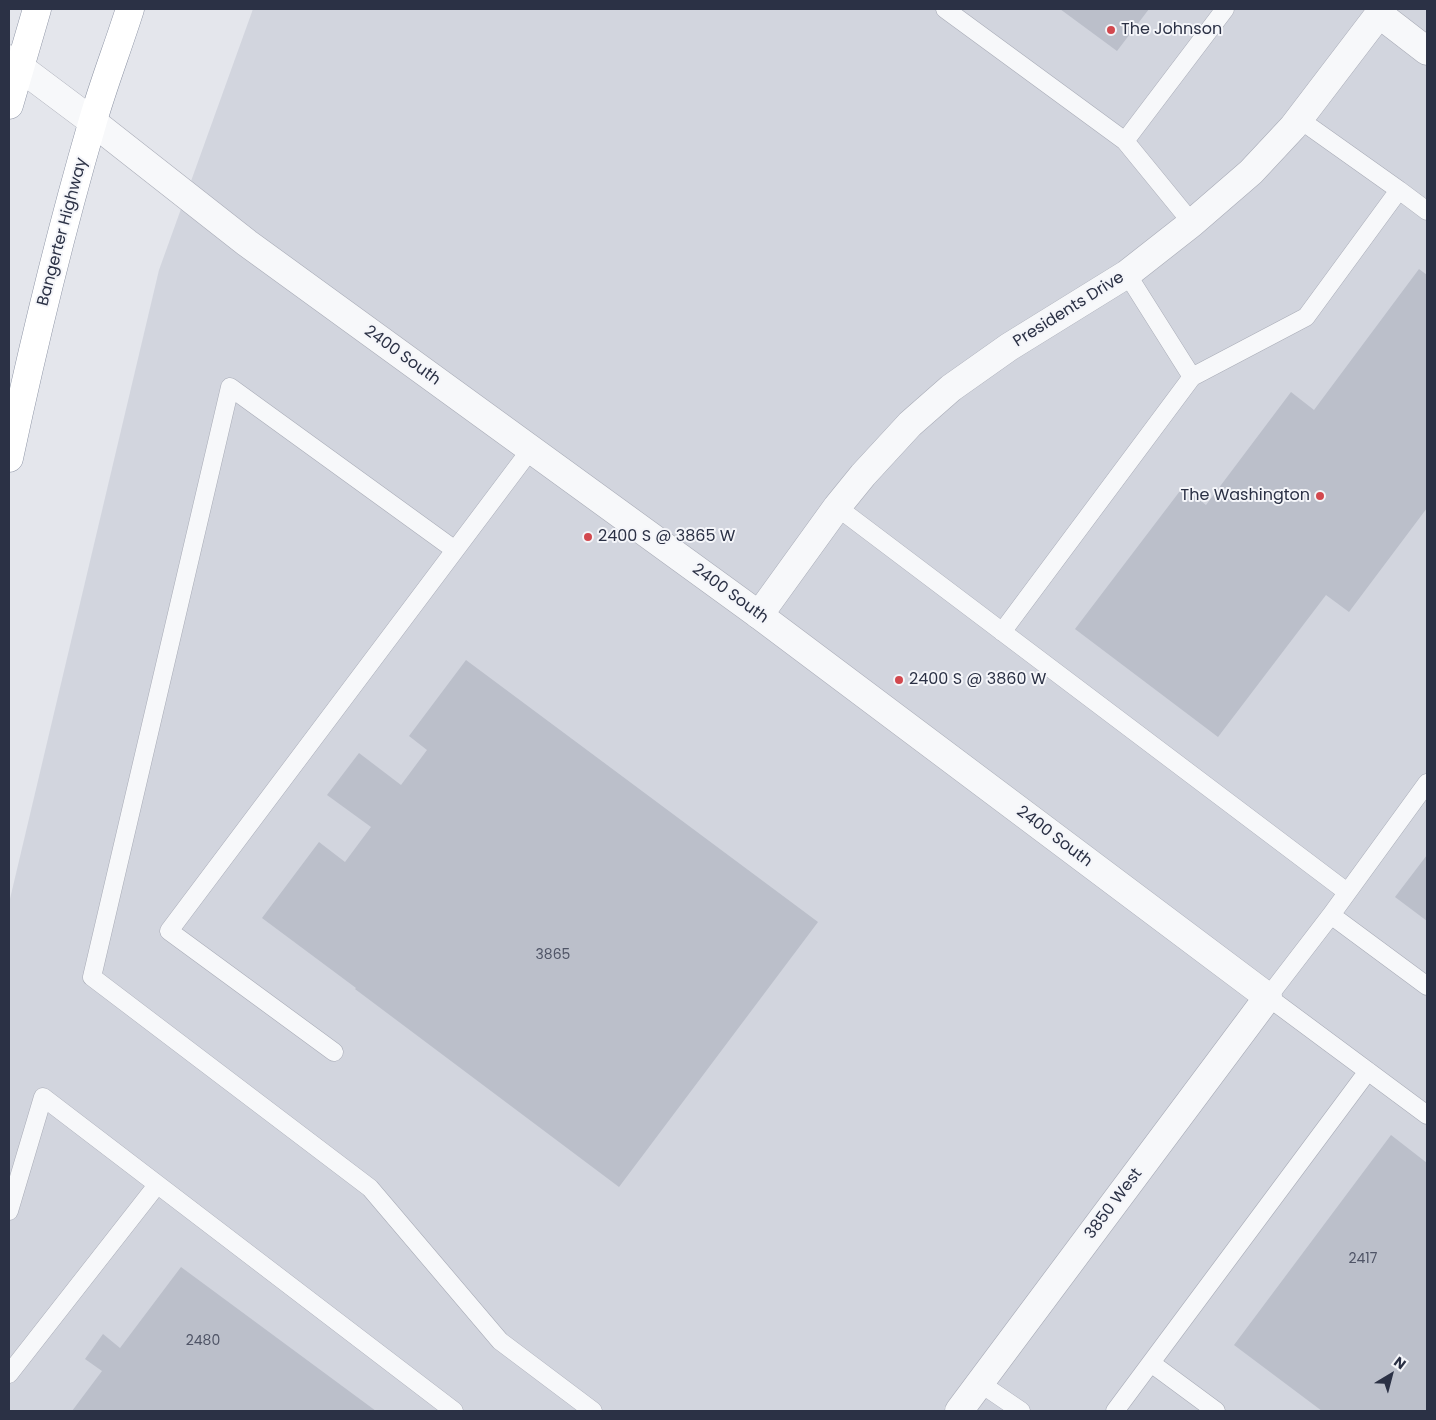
<!DOCTYPE html>
<html>
<head>
<meta charset="utf-8">
<style>
  body { margin:0 }
  #map { position:relative; width:1436px; height:1420px; overflow:hidden; background:#e4e6ec; font-family:Poppins,sans-serif }
  canvas { display:block }
  .frame { position:absolute; inset:0; border:10px solid #2b3145; pointer-events:none }
  .north { position:absolute; left:1366px; top:1350px; width:50px; height:50px; -webkit-text-stroke:4px #f4f5f9; paint-order:stroke; rotate:37deg; font-size:14px; font-weight:700; line-height:20px; text-align:center; color:#2b3145 }
  .north::after { content:''; display:block; margin:auto; width:18px; height:22px; background:#2b3145; clip-path:polygon(50% 0,100% 100%,50% 72%,0 100%) }
</style>
</head>
<body>
<div id="map">
<canvas width="1436" height="1420"></canvas>
<div class="frame"></div>
<div class="north">N</div>
</div>
<script>
const ctx = document.querySelector('canvas').getContext('2d');
ctx.lineJoin = 'round';
function fillPath(path, color) {
  ctx.fillStyle = color;
  ctx.fill(path, 'evenodd');
}
function trace(path, color, width, dash) {
  ctx.strokeStyle = color;
  ctx.lineWidth = width;
  ctx.lineCap = dash ? 'butt' : 'round';
  ctx.setLineDash(dash || []);
  ctx.stroke(path);
}
function label(font, color, halo, rows, align = 'center') {
  ctx.font = font + ' Poppins,sans-serif';
  ctx.lineWidth = 4;
  ctx.setLineDash([]);
  ctx.textBaseline = 'middle';
  ctx.strokeStyle = halo;
  ctx.fillStyle = color;
  for (const [text, x, y, turn = 0] of rows) {
    ctx.save();
    ctx.translate(x, y);
    ctx.rotate((+turn || 0) * Math.PI / 180);
    ctx.textAlign = isNaN(turn) ? turn : align;
    if (halo) ctx.strokeText(text, 0, 0);
    ctx.fillText(text, 0, 0);
    ctx.restore();
  }
}
const built = new Path2D(`
  M253,9h1174v1402h-1418v-508l150,-633z`);
const building = new Path2D(`
  M1060,9h89l-32,42z
  M1419,269l8,6v233l-78,104 -23,-17 -108,142 -143,-108 108,-142 23,18 85,-113 23,18z
  M466,660l352,262 -199,265 -264,-198 1,-1 -94,-70 57,-76 26,20 26,-35 -44,-32 32,-42 42,32 26,-35 -18,-14z
  M1427,855v66l-32,-24z
  M1391,1135l36,28v248h-105l-88,-66z
  M181,1267l195,144h-304l30,-40 -17,-12 18,-25 17,14z`);
const service = new Path2D(`
  M945,9l180,132 100,-132
  M1299,119l100,71
  M1125,141l67,82
  M1127,274l65,103 114,-60 93,-127 28,21
  M837,507l510,385
  M455,550l-225,-163 -138,590 278,211 130,153 93,70
  M1002,632l190,-255
  M1427,783l-96,132 -63,82 159,118
  M1331,915l96,71
  M334,1052l-165,-121 362,-482
  M9,1211l34,-114 411,314
  M1151,1363l65,48
  M9,1374l148,-189
  M980,1383l41,28
  M1115,1411l253,-340`);
const minor = new Path2D(`
  M1379,14l48,37
  M759,615l78,-108 26,-32 47,-51 41,-36 58,-41 118,-73 65,-51 59,-51 42,-45 90,-118`);
const tertiary = new Path2D(`
  M9,59l84,63 154,121 512,372 509,382 -309,414`);
const trunk = new Path2D(`
  M9,105l28,-96
  M9,458c24,-112 51,-224 83,-334 11,-39 26,-77 38,-115`);
const markers = [
  [1111,30,5,"#d2484e"],
  [1320,496,5,"#d2484e"],
  [588,537,5,"#d2484e"],
  [899,680,5,"#d2484e"]
];
const numberNames = [
  ["3865",553,955],
  ["2417",1363,1259],
  ["2480",203,1341]
];
const poiNames = [
  ["The Johnson",1121,30],
  ["The Washington",1310,496,"right"],
  ["2400 S @ 3865 W",598,537],
  ["2400 S @ 3860 W",909,680]
];
const streetNames = [
  ["Bangerter Highway",63,232,-75],
  ["Presidents Drive",1069,310,-32],
  ["2400 South",402,356,36],
  ["2400 South",730,594,36],
  ["2400 South",1054,837,37],
  ["3850 West",1114,1204,-53]
];
fillPath(built, '#d2d5de');
fillPath(building, '#bbbfca');
trace(service, '#a9acb7', 19);
trace(minor, '#a9acb7', 29);
trace(tertiary, '#a9acb7', 29);
trace(trunk, '#8b92a3', 29);
trace(service, '#f7f8fa', 18);
trace(minor, '#f7f8fa', 28);
trace(tertiary, '#f7f8fa', 28);
trace(trunk, '#fff', 28);
for (const [x, y, r, color] of markers) {
  const dot = new Path2D();
  dot.arc(x, y, r, 0, 2 * Math.PI);
  ctx.fillStyle = color;
  ctx.fill(dot);
  trace(dot, '#f4f5f9', 2);
}
label('14px', '#4f5466', null, numberNames);
label('16px', '#2b3145', '#f4f5f9', poiNames, 'left');
label('16px', '#2b3145', '#f4f5f9', streetNames);
</script>
</body>
</html>
